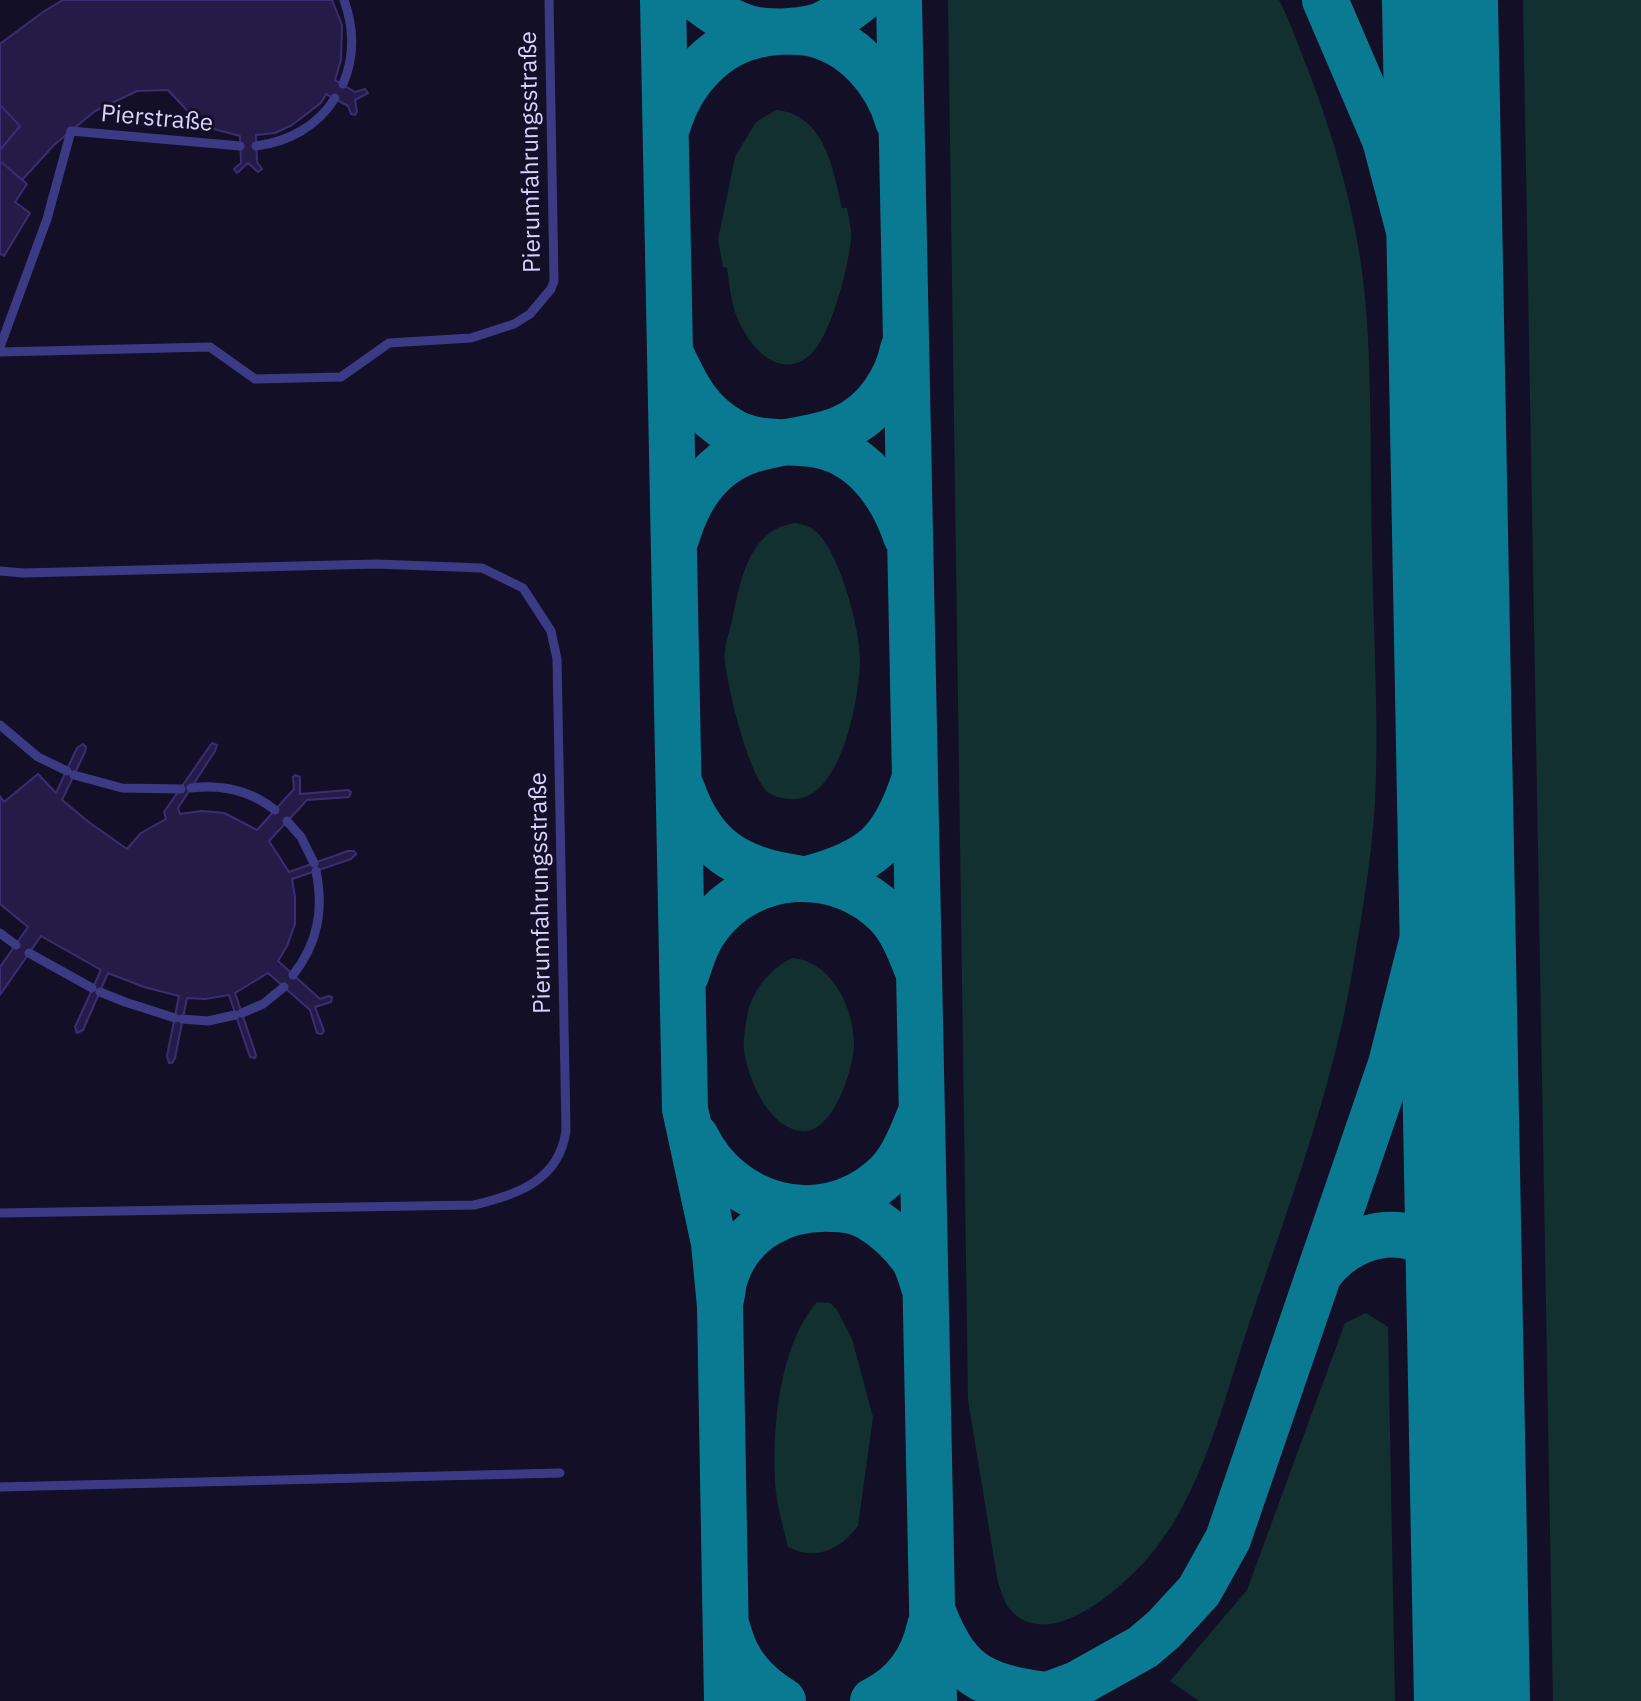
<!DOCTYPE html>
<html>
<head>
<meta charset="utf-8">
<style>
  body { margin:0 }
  canvas { display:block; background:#130f26 }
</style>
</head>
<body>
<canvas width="1641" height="1701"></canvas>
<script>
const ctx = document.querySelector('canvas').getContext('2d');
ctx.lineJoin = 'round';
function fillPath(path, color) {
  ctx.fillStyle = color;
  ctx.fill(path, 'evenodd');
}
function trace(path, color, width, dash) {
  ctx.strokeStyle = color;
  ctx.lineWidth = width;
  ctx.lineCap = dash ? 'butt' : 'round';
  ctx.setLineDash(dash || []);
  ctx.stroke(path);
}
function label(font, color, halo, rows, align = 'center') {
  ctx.font = font + ' "IBM Plex Sans",sans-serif';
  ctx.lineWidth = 6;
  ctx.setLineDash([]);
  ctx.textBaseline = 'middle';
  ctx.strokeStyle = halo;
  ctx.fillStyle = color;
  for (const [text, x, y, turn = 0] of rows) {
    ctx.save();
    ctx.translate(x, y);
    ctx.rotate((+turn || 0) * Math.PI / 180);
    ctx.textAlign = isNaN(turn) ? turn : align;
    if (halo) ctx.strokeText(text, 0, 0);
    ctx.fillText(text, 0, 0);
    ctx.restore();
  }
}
const green = new Path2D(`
  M948,0h331c11,21 19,45 28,67 31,81 55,167 60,255 5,75 3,151 5,226 1,76 6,152 4,227 -1,66 -13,133 -24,198 -20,118 -64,234 -102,348 -27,79 -47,175 -104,239 -27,30 -99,95 -137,48 -5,-6 -8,-18 -11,-25l-30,-183z
  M1523,0h118v1701h-88z
  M776,110c49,5 57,58 66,98h5c1,9 5,21 4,30 -2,27 -20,99 -41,117 -35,30 -69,-18 -77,-50 -3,-12 -4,-25 -6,-37l-4,-1 -5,-27 17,-83 21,-35z
  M796,523c5,1 12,3 17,6 25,17 47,99 47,129 0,38 -18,142 -67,141 -7,0 -18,-2 -24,-6 -20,-15 -41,-104 -44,-131 -2,-12 4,-29 7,-41 8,-39 17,-93 64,-98z
  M792,958c39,3 62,49 62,86 0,24 -21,91 -53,87 -32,-3 -53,-52 -57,-80 -1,-12 2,-32 5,-43 7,-22 23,-40 43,-50z
  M817,1302l13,1 7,7 15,29 21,78 -15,109c-18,24 -43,35 -70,21 -4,-18 -10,-37 -12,-55 -5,-57 2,-145 41,-190z
  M1366,1313l22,14 7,374h-196l-29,-20 77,-91 98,-267z`);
const taxiway = new Path2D(`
  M663,0l22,1109 29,134 6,63 7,395
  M699,0c19,15 41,30 67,31 14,1 29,0 43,2 44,8 78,48 89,88
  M899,0l35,1701
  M1325,0l60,140 31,117 34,250
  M668,125c13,-44 47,-83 94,-91 16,-3 33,-2 50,-6 18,-4 33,-17 48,-28
  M670,352c16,34 28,61 63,80 25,13 52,9 78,12 50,6 80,48 95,92
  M676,539c8,-26 18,-49 39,-68 49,-46 124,-12 169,-78 9,-13 16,-28 19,-44
  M682,789c20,58 55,81 115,89
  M811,878c60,-17 82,-35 102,-95
  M686,975c6,-18 11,-35 23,-50 43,-57 129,-62 179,-10 14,15 21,34 29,54
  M696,1137c34,70 123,96 185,43 21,-17 30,-44 40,-68
  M1318,1276c29,-43 90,-59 128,-16 14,17 16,38 19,59
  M721,1299c2,-8 2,-17 5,-24 16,-47 60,-68 106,-66 12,0 25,2 36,8 17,10 33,25 45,41 5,8 8,19 11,29
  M933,1612c27,71 57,75 126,85
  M728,1630c8,32 27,54 55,71
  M873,1701c31,-15 50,-41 57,-75
  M1031,1701l46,-17 66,-37 21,-18 35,-38 29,-52 163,-475 32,-127 20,-130 10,-135`);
const runway = new Path2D(`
  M1440,0l32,1701`);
const building = new Path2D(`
  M63,0h269l10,25 -1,35 -6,20 20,12 10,-3 3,4 -13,7 2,12 -2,3 -4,-1 -3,-8 -22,-12 -5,9 -29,22 -17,8 -19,2 1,27 5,7 -4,3 -10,-9 -11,10 -3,-4 7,-6 -1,-27 -30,-8 -14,-8 -28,-30 -31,1 -42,20 -41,34 -32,35 -22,-19v-11l20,-24 -20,-21v-61l43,-32z
  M0,105l20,21 -20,24z
  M0,161l27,23 -12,18 15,11 -26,43 -4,-2z
  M212,743l5,2 -2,6 -37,57 2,6 22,-3 22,2 33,17 37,-41 -1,-12 2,-2 5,2v17l48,-4 3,2 -2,5 -42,3 -38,41 20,31 59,-21h6l2,3 -5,5 -59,20 3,18v27l-8,22 -9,15 42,38 9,-3 3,1 -1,5 -16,5 9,24 -2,3 -5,-1 -7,-23 -42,-37 -33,20 21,62 -1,3 -5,-1 -21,-62 -24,4 -18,-1 -12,60 -3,5h-3l-2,-7 12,-60 -35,-9 -36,-14 -25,57 -6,3 -2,-6 26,-57 -60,-34 -41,59v-28l28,-40 -28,-23v-108l4,6 34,-28 18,19 21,-45 6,-4 3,3 -1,5 -23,48 28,23 37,26 14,-16 25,-14 -2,-7z`);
const service = new Path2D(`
  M343,84c12,-28 11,-56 1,-84
  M256,146c32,-4 62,-20 79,-48
  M0,347l47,-128 24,-88 169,15
  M0,352l210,-5 45,32 86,-2 48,-34 82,-5 43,-14 16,-10 21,-25 3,-8 -5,-281
  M0,571l23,2 353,-9 106,4 41,20 28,43 6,28 9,471c-6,50 -49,65 -92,75l-474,8
  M0,725l38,32 29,14
  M74,775l48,13 59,1
  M191,788c31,-4 60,3 84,22
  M287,821l14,16 13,26
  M0,933l16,12
  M29,953l63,35
  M293,975c25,-32 31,-65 23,-104
  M100,992l25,10 50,16
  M242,1013l21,-9 21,-17
  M182,1019l26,2 27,-6
  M0,1487l560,-14`);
const streetNames = [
  ["Pierstraße",157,119,5],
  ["Pierumfahrungsstraße",531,152,-91],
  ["Pierumfahrungsstraße",541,893,-91]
];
fillPath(green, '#12302f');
trace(taxiway, '#0a7a92', 46);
trace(runway, '#0a7a92', 116);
fillPath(building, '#241b47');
trace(building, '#3b2d73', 2);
trace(service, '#3d3a85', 9);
label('24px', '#d9d4ff', '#130f26', streetNames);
</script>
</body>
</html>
